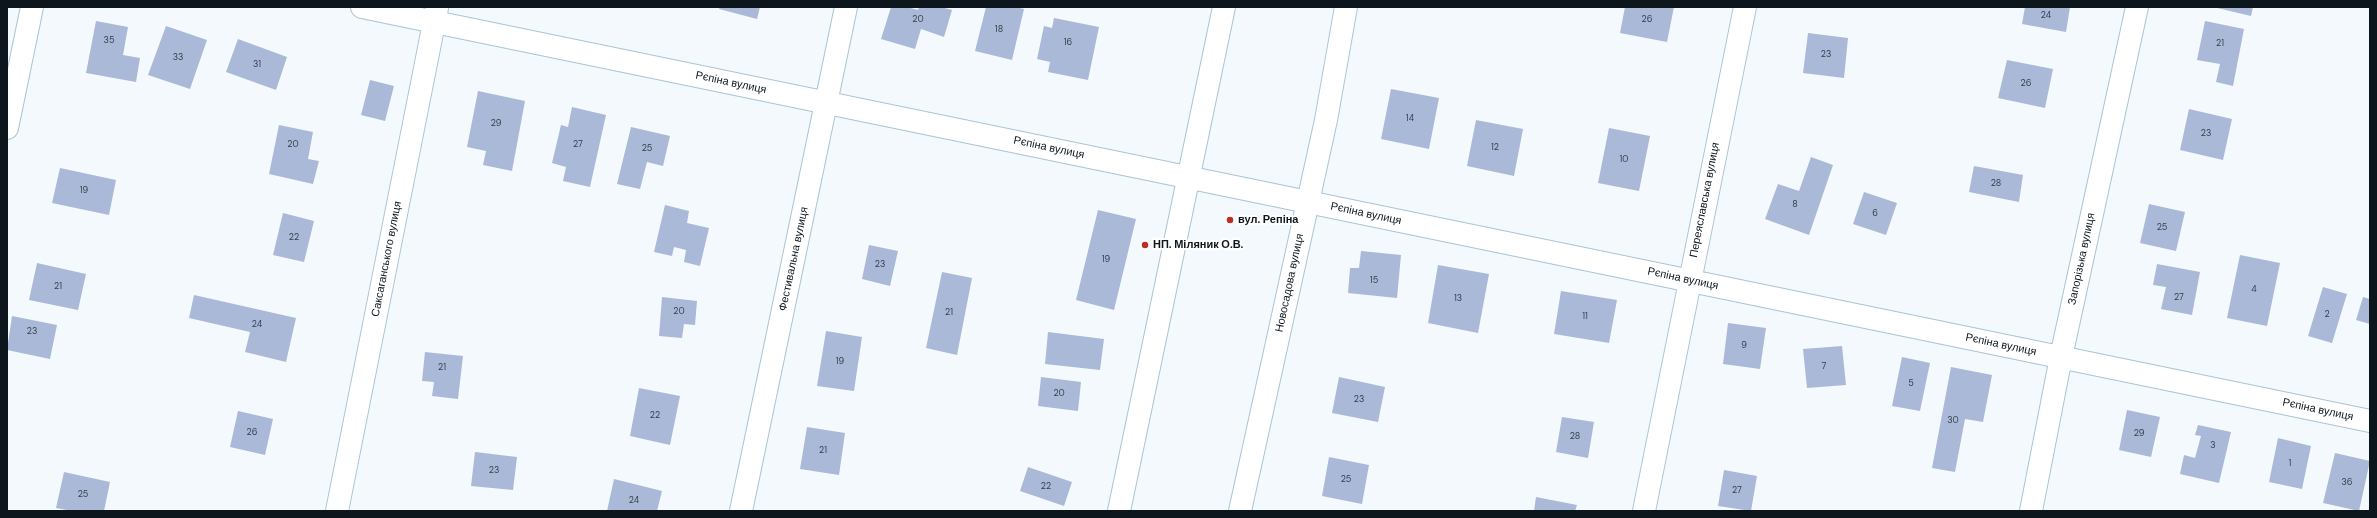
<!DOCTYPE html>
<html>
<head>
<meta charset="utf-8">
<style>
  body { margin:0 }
  #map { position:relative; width:2377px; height:518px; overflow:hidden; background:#f4f9fd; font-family:"DM Sans",sans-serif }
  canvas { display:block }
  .frame { position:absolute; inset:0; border:8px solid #0c161c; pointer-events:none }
</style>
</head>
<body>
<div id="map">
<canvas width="2377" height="518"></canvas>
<div class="frame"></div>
</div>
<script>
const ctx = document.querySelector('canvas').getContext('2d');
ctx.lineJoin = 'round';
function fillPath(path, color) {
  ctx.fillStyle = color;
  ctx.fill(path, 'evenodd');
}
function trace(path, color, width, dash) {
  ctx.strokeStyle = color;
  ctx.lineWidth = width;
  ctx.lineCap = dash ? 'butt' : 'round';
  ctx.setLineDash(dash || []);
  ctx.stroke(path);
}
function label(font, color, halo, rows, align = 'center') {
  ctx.font = font + ' "DM Sans",sans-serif';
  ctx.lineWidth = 4;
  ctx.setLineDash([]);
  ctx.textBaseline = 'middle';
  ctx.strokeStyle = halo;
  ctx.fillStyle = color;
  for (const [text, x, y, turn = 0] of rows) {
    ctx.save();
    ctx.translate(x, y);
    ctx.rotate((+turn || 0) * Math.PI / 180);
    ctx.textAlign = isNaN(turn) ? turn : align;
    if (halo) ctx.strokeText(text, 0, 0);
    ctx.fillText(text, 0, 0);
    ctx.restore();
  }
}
const building = new Path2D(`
  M720,7h40l-3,12 -38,-10z
  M891,7h16l11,3 1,-3h22l11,3 -8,27 -23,-8 -6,20 -34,-10z
  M986,7h29l9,2 -12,51 -37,-9z
  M1625,7h49l-7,35 -47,-9z
  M2025,7h45l-4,25 -44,-8z
  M2213,7h40l-2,9z
  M1054,18l45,9 -11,53 -40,-8 2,-10 -13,-3 7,-33 8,2z
  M96,21l32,6 -5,28 17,3 -4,24 -50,-9z
  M2205,21l39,8 -11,57 -17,-4 4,-18 -23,-4z
  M166,26l41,14 -17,49 -42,-14z
  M1808,33l40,5 -4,40 -41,-5z
  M238,39l49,18 -11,33 -50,-18z
  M2007,60l46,9 -8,39 -47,-10z
  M370,80l24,6 -9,35 -24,-6z
  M1391,89l48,9 -10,51 -48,-10z
  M478,91l47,10 -13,70 -29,-6 3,-14 -19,-4z
  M572,107l34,8 -16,72 -27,-6 3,-14 -14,-4 9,-38 7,2z
  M2189,109l43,10 -9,41 -43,-10z
  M1476,120l47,9 -9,47 -47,-10z
  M279,125l34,7 -5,27 11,2 -6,23 -44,-10z
  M631,127l39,9 -7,30 -16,-4 -7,27 -23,-5z
  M1609,128l41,8 -11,55 -41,-8z
  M1811,157l22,8 -24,70 -44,-16 13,-35 21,7z
  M1974,166l49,9 -4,27 -50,-10z
  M60,168l56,12 -7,35 -57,-12z
  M1864,192l33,11 -11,32 -33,-11z
  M2149,204l36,8 -9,39 -36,-8z
  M665,205l24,6 -2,12 22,5 -9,38 -16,-4 2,-12 -12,-3 -2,9 -18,-4z
  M1098,210l38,9 -22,91 -38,-10z
  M283,213l31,8 -10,41 -31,-7z
  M869,245l29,6 -8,35 -28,-7z
  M1361,251l40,4 -4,43 -49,-5 2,-25h9z
  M2240,255l40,8 -13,63 -40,-8z
  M37,263l49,11 -8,36 -49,-10z
  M2157,264l43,8 -8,43 -31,-6 5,-22 -13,-2z
  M1438,265l51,9 -11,59 -50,-10z
  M942,272l30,6 -15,77 -31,-7z
  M2323,287l24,7 -15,49 -24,-7z
  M1561,291l56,9 -8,43 -55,-9z
  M194,295l102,23 -10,44 -41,-10 5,-20 -61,-14z
  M662,297l35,4 -2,24 -11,-1 -2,14 -23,-2z
  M2363,297l7,2v25l-14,-4z
  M12,316l45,9 -7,34 -43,-9z
  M1728,323l38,5 -6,41 -37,-5z
  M826,331l36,6 -8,54 -37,-5z
  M1048,332l56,7 -4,31 -55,-6z
  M1842,346l4,39 -39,3 -4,-39z
  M425,352l38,4 -5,43 -26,-3 2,-14 -12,-1z
  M1902,357l28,6 -10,48 -28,-5z
  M1951,367l41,8 -9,47 -18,-3 -10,53 -23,-4z
  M1041,377l40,5 -3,29 -40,-5z
  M1339,377l46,10 -7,35 -46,-9z
  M639,388l41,8 -10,49 -40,-9z
  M2127,410l33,7 -9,40 -32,-7z
  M238,411l35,8 -8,36 -35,-8z
  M1562,417l32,5 -6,36 -32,-6z
  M2198,425l33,7 -12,51 -39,-9 4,-19 11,3 6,-22 -6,-1z
  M807,427l38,6 -6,42 -39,-6z
  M2278,438l33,8 -9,43 -33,-7z
  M475,452l42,5 -4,33 -42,-4z
  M2335,453l35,8 -11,50 -36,-8z
  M1329,457l40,8 -7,39 -40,-8z
  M1028,467l44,15 -8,24 -44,-15z
  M1724,470l33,6 -6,35 -33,-5z
  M64,472l46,10 -6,29h-32l-16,-3z
  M614,479l48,12 -5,20h-50z
  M1536,497l41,8 -2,6h-41z`);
const minor = new Path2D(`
  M362,7l2008,414
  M7,128l25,-121
  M337,511l100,-503
  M741,511l105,-504
  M1119,511l105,-504
  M1240,511l86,-391 20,-113
  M1644,511l101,-504
  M2031,511l30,-154 76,-350`);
const markers = [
  [1230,220,4,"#bb2d24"],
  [1145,245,4,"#bb2d24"]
];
const numberNames = [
  ["24",2046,16],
  ["20",918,20],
  ["26",1647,20],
  ["18",999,30],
  ["35",109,41],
  ["16",1068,43],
  ["21",2220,44],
  ["23",1826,55],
  ["33",178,58],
  ["31",257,65],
  ["26",2026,84],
  ["14",1410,119],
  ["29",496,124],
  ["23",2206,134],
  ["20",293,145],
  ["27",578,145],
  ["12",1495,148],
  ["25",647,149],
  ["10",1624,160],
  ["28",1996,184],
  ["19",84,191],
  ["8",1795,205],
  ["6",1875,214],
  ["25",2162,228],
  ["22",294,238],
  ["19",1106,260],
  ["23",880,265],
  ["15",1374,281],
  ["21",58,287],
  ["4",2254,290],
  ["27",2179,298],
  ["13",1458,299],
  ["20",679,312],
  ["21",949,313],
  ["2",2327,315],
  ["11",1585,317],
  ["24",257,325],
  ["23",32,332],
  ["9",1744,346],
  ["19",840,362],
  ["7",1824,367],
  ["21",442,368],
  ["5",1911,384],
  ["20",1059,394],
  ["23",1359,400],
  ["22",655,416],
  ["30",1953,421],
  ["26",252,433],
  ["29",2139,434],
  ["28",1575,437],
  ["3",2213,446],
  ["21",823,451],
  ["1",2290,464],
  ["23",494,471],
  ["25",1346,480],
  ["36",2347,483],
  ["22",1046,487],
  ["27",1737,491],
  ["25",83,495],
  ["24",634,501]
];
const streetNames = [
  ["Рєпіна вулиця",731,83,12],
  ["Рєпіна вулиця",1049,148,12],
  ["Переяславська вулиця",1705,200,-79],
  ["Рєпіна вулиця",1366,214,12],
  ["Саксаганського вулиця",387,259,-79],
  ["Фестивальна вулиця",794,259,-78],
  ["Запорізька вулиця",2082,259,-78],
  ["Рєпіна вулиця",1683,279,12],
  ["Новосадова вулиця",1290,283,-78],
  ["Рєпіна вулиця",2001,345,12],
  ["Рєпіна вулиця",2318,410,12]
];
const poiNames = [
  ["вул. Репіна",1238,220],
  ["НП. Міляник О.В.",1153,245]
];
fillPath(building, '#aab9d8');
trace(minor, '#a8c5d6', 24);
trace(minor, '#fff', 22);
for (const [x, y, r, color] of markers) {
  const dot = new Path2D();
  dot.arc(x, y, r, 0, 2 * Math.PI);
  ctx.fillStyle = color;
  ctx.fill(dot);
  trace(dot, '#fff', 1.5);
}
label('9px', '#343f4b', null, numberNames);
label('11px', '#0c161c', '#fff', streetNames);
label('bold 11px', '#0c161c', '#fff', poiNames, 'left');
</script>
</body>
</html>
